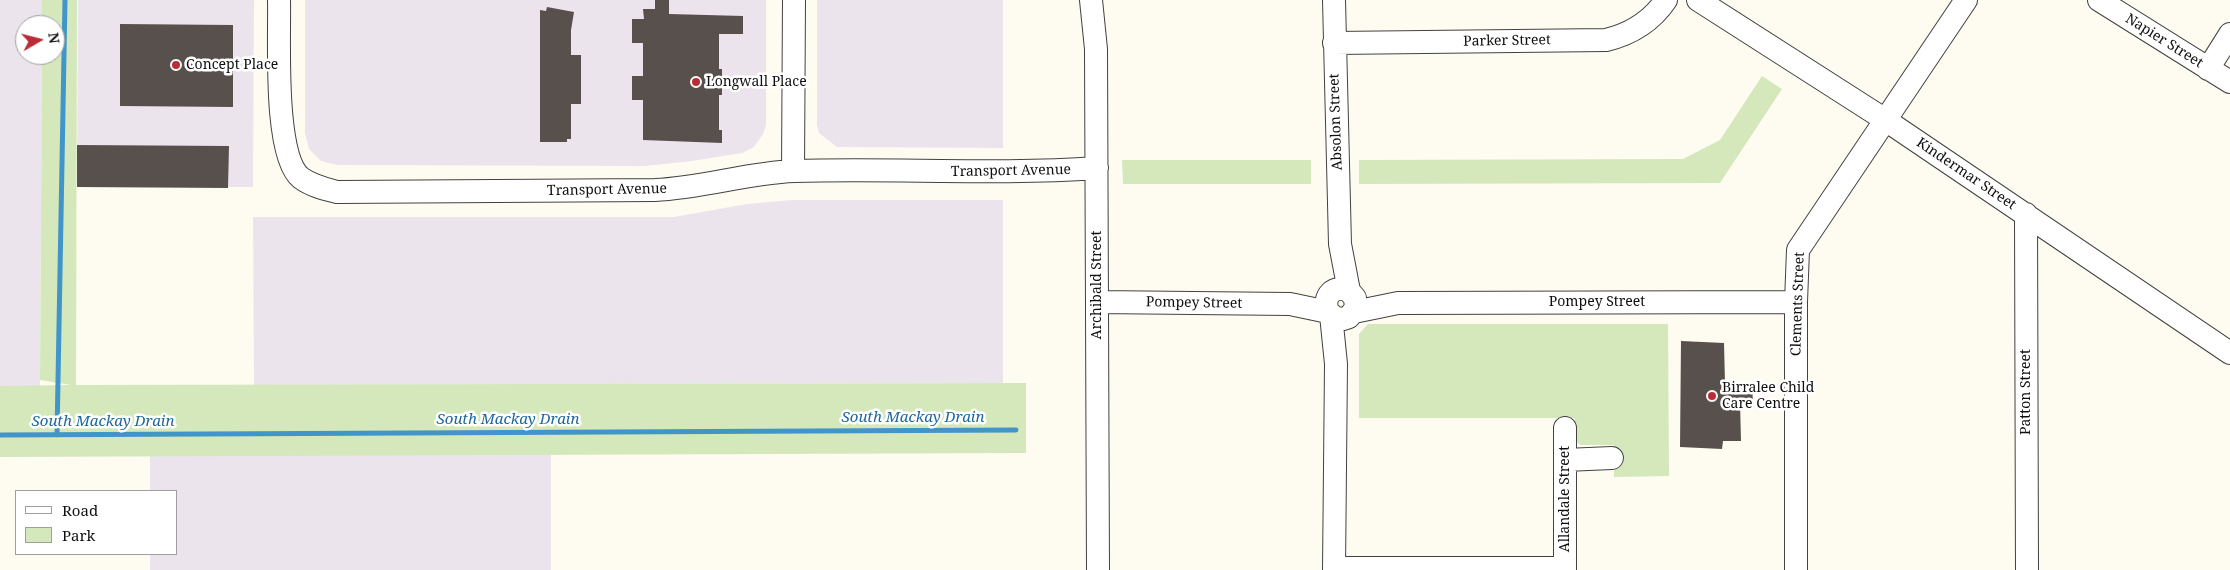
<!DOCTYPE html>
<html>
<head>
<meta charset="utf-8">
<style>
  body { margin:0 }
  #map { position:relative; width:2230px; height:570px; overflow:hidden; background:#fefcf1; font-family:"Noto Serif",serif }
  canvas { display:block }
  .legend { position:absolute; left:15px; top:490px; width:162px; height:65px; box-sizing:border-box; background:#fff; border:1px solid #9f9f9f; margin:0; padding:6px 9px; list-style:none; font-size:15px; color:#0f0f0f }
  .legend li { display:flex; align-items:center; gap:10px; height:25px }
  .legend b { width:25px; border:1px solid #9f9f9f }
  .north { position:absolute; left:15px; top:15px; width:50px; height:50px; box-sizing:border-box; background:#fff; border:1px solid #9f9f9f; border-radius:50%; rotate:82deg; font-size:14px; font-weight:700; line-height:20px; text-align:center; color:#0f0f0f }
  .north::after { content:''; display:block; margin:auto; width:18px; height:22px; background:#ba2c36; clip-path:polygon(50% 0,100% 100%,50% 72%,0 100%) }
</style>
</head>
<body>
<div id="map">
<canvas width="2230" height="570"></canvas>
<ul class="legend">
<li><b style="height:6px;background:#fff"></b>Road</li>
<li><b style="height:14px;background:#d4e8bc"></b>Park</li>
</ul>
<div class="north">N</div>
</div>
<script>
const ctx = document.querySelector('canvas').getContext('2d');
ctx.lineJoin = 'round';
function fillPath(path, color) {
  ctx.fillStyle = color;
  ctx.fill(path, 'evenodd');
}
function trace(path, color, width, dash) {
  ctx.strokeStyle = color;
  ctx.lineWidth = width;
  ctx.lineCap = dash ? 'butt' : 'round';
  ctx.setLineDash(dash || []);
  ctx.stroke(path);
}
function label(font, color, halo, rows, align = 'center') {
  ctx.font = font + ' "Noto Serif",serif';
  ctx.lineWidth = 5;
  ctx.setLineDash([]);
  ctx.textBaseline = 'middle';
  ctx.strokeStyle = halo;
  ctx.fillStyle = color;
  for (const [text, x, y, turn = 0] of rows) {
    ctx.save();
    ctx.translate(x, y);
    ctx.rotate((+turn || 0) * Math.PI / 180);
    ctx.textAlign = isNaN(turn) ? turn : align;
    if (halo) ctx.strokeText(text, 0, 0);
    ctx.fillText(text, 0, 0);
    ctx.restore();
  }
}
const industrial = new Path2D(`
  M0,0h42v25h-17v30h17l-2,331h-40z
  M78,0h176l-1,187h-176z
  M305,0h461v125l-3,9 -9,13 -12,6 -50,8 -47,5 -308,-1 -16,-4 -12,-12 -4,-16z
  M817,0h186v148l-166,-1 -18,-14 -2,-8z
  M791,200h212v183l-749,2 -1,-168h421l73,-13z
  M551,454v116h-401v-16h26v-63h-26v-36z`);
const green = new Path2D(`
  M42,0h35l-1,385 950,-2v70l-1026,4v-71l71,-1 -31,-5 2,-325h13v-30h-13z
  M1762,76l20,13 -62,94 -361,1v-24l324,-1 37,-19z
  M1122,160h189v24h-188z
  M1368,324h300l1,152 -55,1v-32h-34l-5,-5v-22h-216v-84z`);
const stream = new Path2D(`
  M0,435l1016,-5
  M57,435l8,-435`);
const building = new Path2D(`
  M655,0h14v14l74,2v18h-24v35h3v26h-3v35h3v13l-79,-3v-40h-11v-24h11v-33h-11v-24h12l-1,-10h12z
  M547,7l27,5 -3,18v25h10v49h-10v35h-4v3h-27v-132l6,1z
  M120,24l113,1v82l-113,-1z
  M77,145l152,1 -1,42 -151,-1z
  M1681,341l43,2 1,40 27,2 1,18 -13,-1 1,39h-18l-1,8 -42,-2z`);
const minor = new Path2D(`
  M279,0c1,36 -6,156 22,178 11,8 24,11 36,14l318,-2c47,-2 92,-17 139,-19 101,-3 202,4 303,-3
  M1091,0l5,49 2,521
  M1334,0l6,244 9,47
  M1698,0l186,119 346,234
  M2099,0l131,82
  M1334,43l272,-3c25,-6 45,-18 60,-40
  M2208,69l22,-35
  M793,171l1,-171
  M2026,214l1,356
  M1097,302l193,2 38,8 8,6 7,1 6,-2 7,-9 -1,-10 -6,-7c-15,-7 -27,5 -21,21
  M1354,312l44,-9 398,-1
  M1331,315l5,49 -2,206
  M1565,428v142
  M1565,460l47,-2
  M1334,568h231
  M1796,570v-268l2,-52 168,-250`);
const markers = [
  [176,65,5,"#ba2c36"],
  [696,82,5,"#ba2c36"],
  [1712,396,5,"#ba2c36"]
];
const streetNames = [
  ["Parker Street",1507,41,-1],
  ["Napier Street",2164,41,32],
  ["Absolon Street",1336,122,-92],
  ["Transport Avenue",1011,171,-1],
  ["Kindermar Street",1966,174,34],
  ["Transport Avenue",607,190,-1],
  ["Archibald Street",1097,285,-90],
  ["Pompey Street",1597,302],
  ["Pompey Street",1194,303,1],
  ["Clements Street",1798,304,-88],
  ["Patton Street",2026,392,-90],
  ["Allandale Street",1565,499,-90]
];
const poiNames = [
  ["Concept Place",186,65],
  ["Longwall Place",706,82],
  ["Birralee Child",1722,388],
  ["Care Centre",1722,404]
];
const waterNames = [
  ["South Mackay Drain",913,418],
  ["South Mackay Drain",508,420],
  ["South Mackay Drain",103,422]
];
fillPath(industrial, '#ece4ed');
fillPath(green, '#d4e8bc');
trace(stream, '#4295c8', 5);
fillPath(building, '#57504c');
trace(minor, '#424242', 24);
trace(minor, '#fff', 22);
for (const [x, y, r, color] of markers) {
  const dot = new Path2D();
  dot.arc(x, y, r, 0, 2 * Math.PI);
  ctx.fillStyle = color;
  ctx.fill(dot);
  trace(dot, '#fff', 2);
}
label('14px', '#0f0f0f', '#fff', streetNames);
label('14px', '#0f0f0f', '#fff', poiNames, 'left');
label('italic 15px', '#1d679c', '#fff', waterNames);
</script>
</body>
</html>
